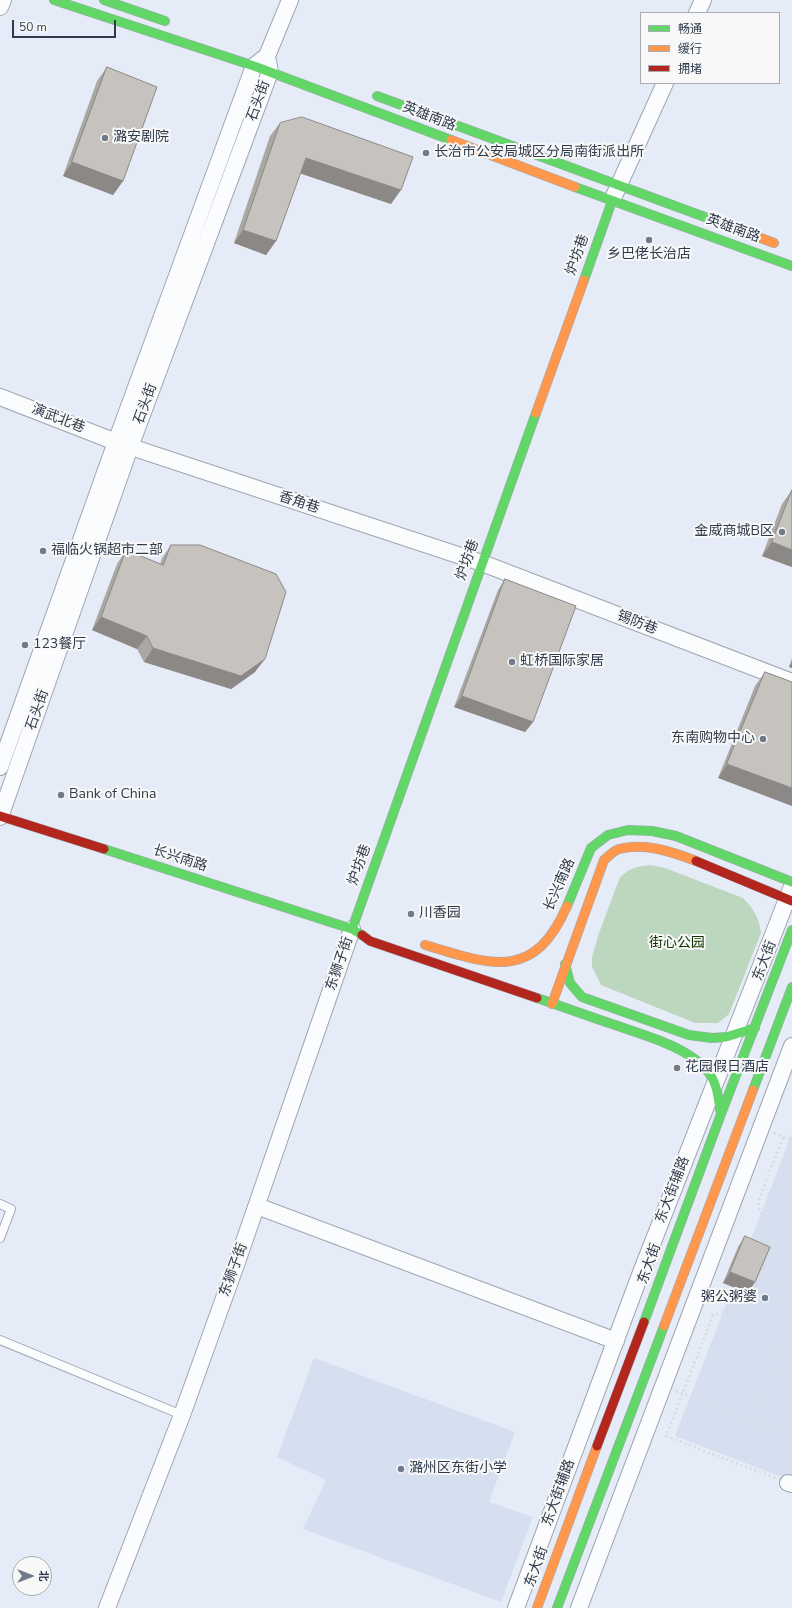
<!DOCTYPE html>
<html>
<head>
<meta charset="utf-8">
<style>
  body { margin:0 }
  #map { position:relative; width:792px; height:1608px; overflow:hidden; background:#e6ecf7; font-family:"Nunito Sans","Noto Sans SC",sans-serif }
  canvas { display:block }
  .legend { position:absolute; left:640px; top:12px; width:140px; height:72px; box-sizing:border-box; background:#f8f8f8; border:1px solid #a8adb4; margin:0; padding:5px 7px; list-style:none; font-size:12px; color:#303c4e }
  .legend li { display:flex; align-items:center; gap:8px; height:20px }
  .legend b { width:20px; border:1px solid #a8adb4 }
  .north { position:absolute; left:12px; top:1556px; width:40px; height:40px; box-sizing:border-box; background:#f8f8f8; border:1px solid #a8adb4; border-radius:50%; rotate:90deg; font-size:11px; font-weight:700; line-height:16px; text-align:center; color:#303c4e }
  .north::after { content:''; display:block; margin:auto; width:14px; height:18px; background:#707a89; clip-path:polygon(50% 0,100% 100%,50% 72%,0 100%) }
  .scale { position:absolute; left:12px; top:20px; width:104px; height:18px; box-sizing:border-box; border:2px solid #303c4e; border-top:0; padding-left:5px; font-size:12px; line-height:14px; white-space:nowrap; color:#303c4e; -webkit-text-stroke:3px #f8f8f8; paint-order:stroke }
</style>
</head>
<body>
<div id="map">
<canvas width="792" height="1608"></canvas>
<ul class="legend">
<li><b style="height:5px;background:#63d668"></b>畅通</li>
<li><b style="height:5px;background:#ff974d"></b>缓行</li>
<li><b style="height:5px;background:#b3261e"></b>拥堵</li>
</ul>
<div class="north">北</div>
<div class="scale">50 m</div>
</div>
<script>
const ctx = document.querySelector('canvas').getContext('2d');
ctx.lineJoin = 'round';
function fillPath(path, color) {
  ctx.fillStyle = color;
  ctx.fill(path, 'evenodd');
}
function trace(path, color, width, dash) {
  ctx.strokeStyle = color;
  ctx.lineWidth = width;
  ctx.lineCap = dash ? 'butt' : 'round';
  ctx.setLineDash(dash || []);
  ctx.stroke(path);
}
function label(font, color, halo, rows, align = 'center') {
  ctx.font = font + ' "Nunito Sans","Noto Sans SC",sans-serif';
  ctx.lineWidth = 4;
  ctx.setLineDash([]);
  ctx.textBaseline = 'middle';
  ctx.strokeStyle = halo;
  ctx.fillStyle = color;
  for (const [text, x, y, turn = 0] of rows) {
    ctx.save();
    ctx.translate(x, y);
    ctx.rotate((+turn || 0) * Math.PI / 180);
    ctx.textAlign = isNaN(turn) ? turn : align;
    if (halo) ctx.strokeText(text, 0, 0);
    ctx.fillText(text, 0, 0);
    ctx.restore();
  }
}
const built = new Path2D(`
  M792,1133v348l-117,-45z
  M314,1358l201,74 -26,70 44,15 -32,85 -198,-73 23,-49 -49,-23z`);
const green = new Path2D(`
  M650,865l15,3 78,30c11,11 16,20 18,35l-32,81 -11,9h-23l-94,-38 -9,-18v-10l7,-24 21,-56 9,-7 8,-3z`);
const path = new Path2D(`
  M774,1133l18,7
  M760,1276l32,13
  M777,1356l15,-3
  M676,1391l116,47
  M752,1422l40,-108
  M775,1478l-109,-42 47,-121 35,-9 23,-60 -13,-44 25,-65`);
const lane = new Path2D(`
  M0,1204l11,5 -11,29
  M0,1340l182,75`);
const street = new Path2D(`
  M0,7l3,-7
  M697,13l6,-13
  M614,196l51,-113
  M0,397l116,45 366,121 310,119
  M0,767l116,-325 138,-376 13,-10 23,-56
  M0,817l130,-370 140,-375 -2,-11
  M257,1206l359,135
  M788,1483l4,1
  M107,1608l75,-193 55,-153 115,-333
  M516,1608l124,-333 151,-386
  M579,1608l213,-562`);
const fast = new Path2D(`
  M54,0l200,66 197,74
  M104,0l61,21
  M377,96l344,127
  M575,187l217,79
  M584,280l28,-79
  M104,849l248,80 10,6
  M567,906l24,-58 17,-13 20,-5 24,1 24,5 116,46
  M352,929l184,-516
  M565,964l5,19 12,14 107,38 23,3 14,-1 29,-9
  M537,998c24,8 48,17 72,25 31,11 80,23 100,50 9,12 9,27 12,41
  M753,1090l39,-103
  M644,1322l77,-208 71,-184
  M557,1608l107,-282`);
const slow = new Path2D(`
  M451,140l124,47
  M721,223l53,20
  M536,413l48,-133
  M425,945c66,20 109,37 142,-39
  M552,1004l52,-144c5,-4 9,-9 15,-11 25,-7 54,3 77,12
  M664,1326l89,-236
  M537,1608l60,-162`);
const jam = new Path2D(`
  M0,816l104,33
  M696,861l96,40
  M362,935l8,6 167,57
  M597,1446l47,-124`);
const wall = new Path2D(`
  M107,67l16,114 -10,14 -50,-19 34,-95z
  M280,123l111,81 -91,-31 -24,68 -10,14 -32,-12 36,-107z
  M792,490v77l-30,-11 20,-52z
  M171,545l84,127 -24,17 -87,-27 -7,-13 -45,-19 25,-66 9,-14 34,14 2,-6z
  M505,579l28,143 -8,10 -71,-25 44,-117z
  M792,658v10l-3,-1z
  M765,672l27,10 -74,96 37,-92z
  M745,1236l3,57 -25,-10 15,-36z`);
const shadedWall = new Path2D(`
  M306,158l95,32 -10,14 -95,-32z
  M72,162l51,19 -10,14 -50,-19z
  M243,230l33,11 -10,14 -32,-12z
  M772,542l20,8v17l-30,-11z
  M101,617l46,19 -10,13 -45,-19z
  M153,648l112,11 -10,13 -24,17 -87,-27z
  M792,662v6l-3,-1z
  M462,696l71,26 -8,10 -71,-25z
  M727,764l65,24v18l-74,-28z
  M730,1272l25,10 -7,11 -25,-10z`);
const building = new Path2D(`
  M107,67l50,20 -34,94 -51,-19z
  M302,117l111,40 -12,33 -95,-32 -30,83 -33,-11 37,-107z
  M792,490v60l-20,-8z
  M171,545h29l76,29 10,18 -21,67 -24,17 -88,-28 -6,-12 -46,-19 25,-67 37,15z
  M505,579l71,27 -43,116 -71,-26z
  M765,672l27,10v106l-65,-24z
  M745,1236l25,11 -15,35 -25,-10z`);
const markers = [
  [105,138,4,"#707a89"],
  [426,153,4,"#707a89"],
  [649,240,4,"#707a89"],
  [782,532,4,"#707a89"],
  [43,551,4,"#707a89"],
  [25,645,4,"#707a89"],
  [512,662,4,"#707a89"],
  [763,739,4,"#707a89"],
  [61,795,4,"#707a89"],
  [411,914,4,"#707a89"],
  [677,1068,4,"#707a89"],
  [765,1298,4,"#707a89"],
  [401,1469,4,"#707a89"]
];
const streetNames = [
  ["石头街",259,101,-70],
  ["英雄南路",429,117,21],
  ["英雄南路",733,229,20],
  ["炉坊巷",578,255,-70],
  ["石头街",146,404,-70],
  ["演武北巷",58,419,21],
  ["香角巷",299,503,18],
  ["炉坊巷",468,560,-70],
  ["锡防巷",637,623,21],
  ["石头街",38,710,-71],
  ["长兴南路",180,859,18],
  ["炉坊巷",360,865,-70],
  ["长兴南路",560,885,-66],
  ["东大街",765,961,-69],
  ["东狮子街",340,964,-71],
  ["东大街辅路",673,1190,-69],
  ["东大街",650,1264,-70],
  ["东狮子街",234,1270,-70],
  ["东大街辅路",559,1493,-70],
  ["东大街",537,1567,-70]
];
const poiNames = [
  ["潞安剧院",113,138],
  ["长治市公安局城区分局南街派出所",434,153],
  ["乡巴佬长治店",649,255,"center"],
  ["金威商城B区",774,532,"right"],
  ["福临火锅超市二部",51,551],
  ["123餐厅",33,645],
  ["虹桥国际家居",520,662],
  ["东南购物中心",755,739,"right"],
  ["Bank of China",69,795],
  ["川香园",419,914],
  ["花园假日酒店",685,1068],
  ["粥公粥婆",757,1298,"right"],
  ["潞州区东街小学",409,1469]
];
const parkNames = [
  ["街心公园",677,944]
];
fillPath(built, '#d5dff0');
fillPath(green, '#bdd7be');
trace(lane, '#9ea6b2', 10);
trace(street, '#9ea6b2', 18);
trace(fast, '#9ea6b2', 10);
trace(slow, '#9ea6b2', 10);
trace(jam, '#9ea6b2', 10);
trace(path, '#d8dade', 2.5, [2, 3]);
trace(lane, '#fbfcfe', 8);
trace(street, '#fbfcfe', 16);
trace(fast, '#63d668', 9);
trace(slow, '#ff974d', 9);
trace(jam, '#b3261e', 9);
fillPath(wall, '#aaa8a4');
fillPath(shadedWall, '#8b8886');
fillPath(building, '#c6c3bf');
trace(building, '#8b8886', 1);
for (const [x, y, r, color] of markers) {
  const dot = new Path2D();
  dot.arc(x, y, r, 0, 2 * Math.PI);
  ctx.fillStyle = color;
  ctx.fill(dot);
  trace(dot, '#f8f8f8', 1.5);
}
label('14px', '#303c4e', '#f8f8f8', streetNames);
label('14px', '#303c4e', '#f8f8f8', poiNames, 'left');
label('14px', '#103701', '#f8f8f8', parkNames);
</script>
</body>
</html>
